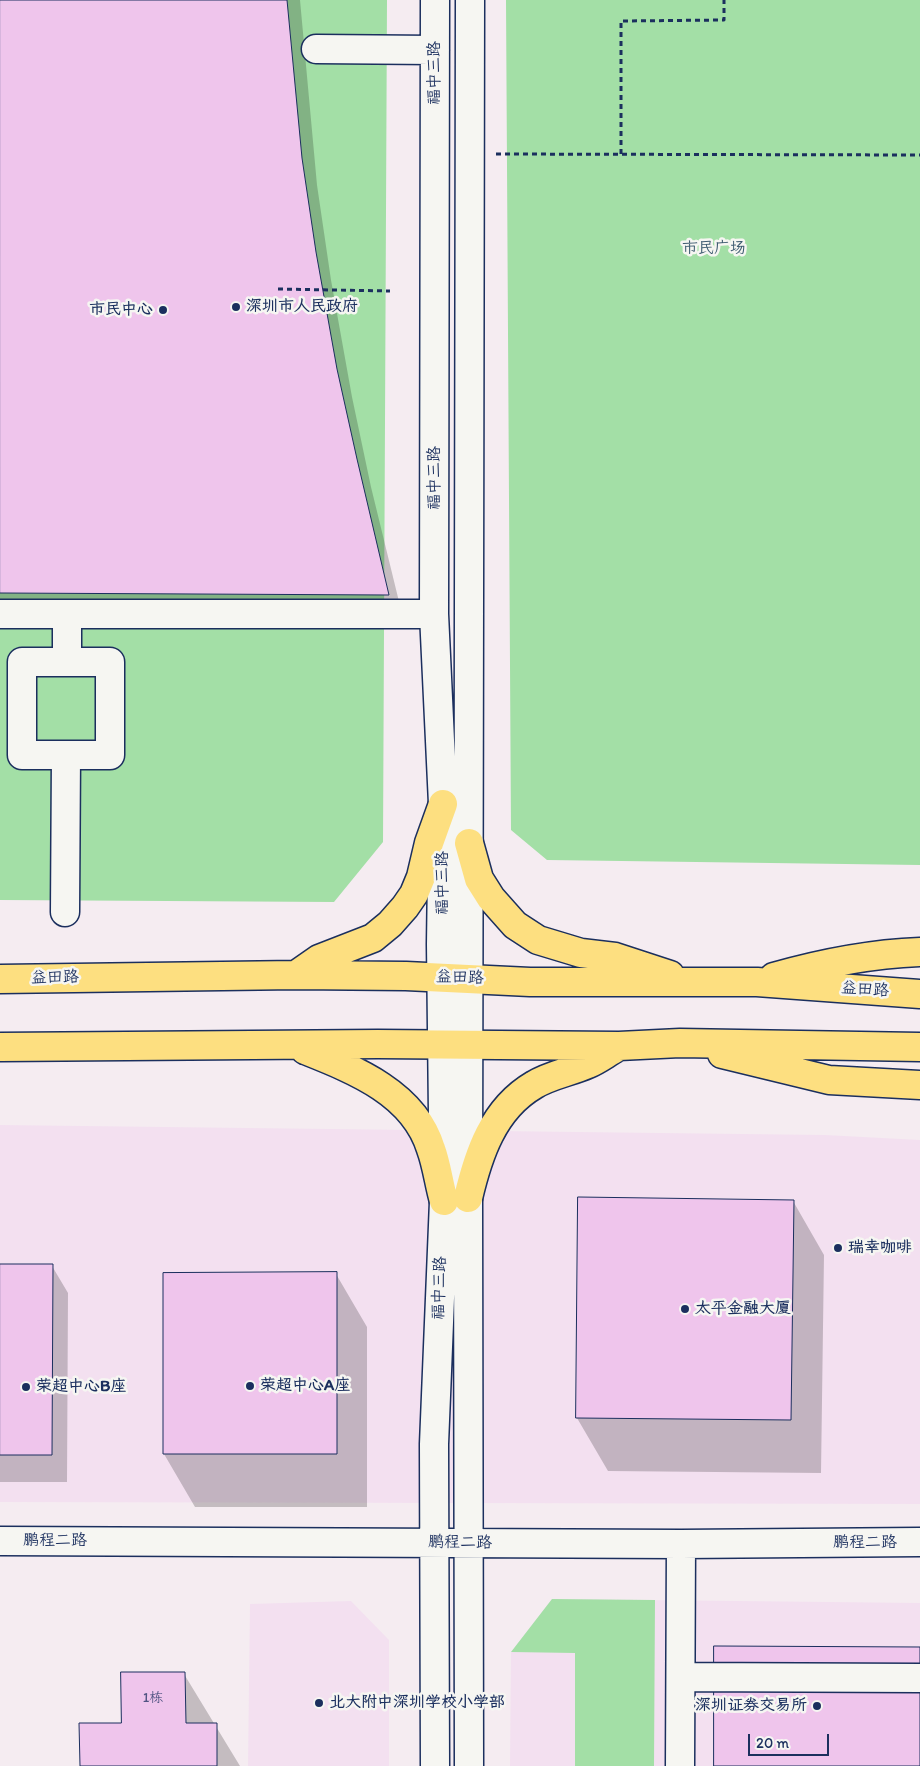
<!DOCTYPE html>
<html>
<head>
<meta charset="utf-8">
<style>
  body { margin:0 }
  #map { position:relative; width:920px; height:1766px; overflow:hidden; background:#f5ecf1; font-family:Itim,sans-serif }
  canvas { display:block }
  .scale { position:absolute; left:748px; top:1734px; width:81px; height:22px; box-sizing:border-box; border:2px solid #1b2f5e; border-top:0; padding-left:6px; font-size:15px; line-height:18px; white-space:nowrap; color:#1b2f5e; -webkit-text-stroke:4px #f6f6f2; paint-order:stroke }
</style>
</head>
<body>
<div id="map">
<canvas width="920" height="1766"></canvas>
<div class="scale">20 m</div>
</div>
<script>
const ctx = document.querySelector('canvas').getContext('2d');
ctx.lineJoin = 'round';
function fillPath(path, color) {
  ctx.fillStyle = color;
  ctx.fill(path, 'evenodd');
}
function trace(path, color, width, dash) {
  ctx.strokeStyle = color;
  ctx.lineWidth = width;
  ctx.lineCap = dash ? 'butt' : 'round';
  ctx.setLineDash(dash || []);
  ctx.stroke(path);
}
function label(font, color, halo, rows, align = 'center') {
  ctx.font = font + ' Itim,"LXGW WenKai TC",sans-serif';
  ctx.lineWidth = 5;
  ctx.setLineDash([]);
  ctx.textBaseline = 'middle';
  ctx.strokeStyle = halo;
  ctx.fillStyle = color;
  for (const [text, x, y, turn = 0] of rows) {
    ctx.save();
    ctx.translate(x, y);
    ctx.rotate((+turn || 0) * Math.PI / 180);
    ctx.textAlign = isNaN(turn) ? turn : align;
    if (halo) ctx.strokeText(text, 0, 0);
    ctx.fillText(text, 0, 0);
    ctx.restore();
  }
}
const built = new Path2D(`
  M0,1125l825,10 95,5v364l-920,-2z
  M552,1599l368,4v163h-410l1,-114z
  M351,1601l38,39v126h-141l2,-162z`);
const green = new Path2D(`
  M0,0h387l-4,842 -49,60 -334,-2z
  M506,0h414v865l-373,-5 -36,-30z
  M552,1599l103,1 -1,166h-79v-113l-64,-1z`);
const shadow = new Path2D(`
  M0,0h300l17,185 14,95 21,117 19,90 33,135 -404,-3z
  M793,1201l31,54 -3,218 -213,-2 -31,-53z
  M0,1265l52,1 16,27 -1,189h-67z
  M336,1274l31,53v180h-172l-31,-53z
  M184,1674l56,92h-159l41,-41z`);
const building = new Path2D(`
  M0,0h287l15,158 14,94 21,117 20,90 32,136 -389,-2z
  M578,1197l216,3 -3,220 -215,-2z
  M0,1264h53l-1,191h-52z
  M337,1272v182h-174v-181z
  M714,1646l206,1v119h-206z
  M121,1672h64l1,51h31v43h-137l-1,-43h42z`);
const path = new Path2D(`
  M496,154l424,1
  M621,154v-133l103,-1v-20
  M278,289l112,2`);
const minor = new Path2D(`
  M316,49l119,1
  M0,614h434
  M67,614v48
  M22,662h88v93h-88z
  M65,912l1,-157
  M0,1541l681,3 239,-2
  M681,1677l239,1
  M435,1766l-1,-322 10,-243 -3,-257 2,-140 -9,-190 1,-614
  M469,1766l-1,-568 2,-1198
  M680,1766l1,-222`);
const major = new Path2D(`
  M469,843l10,36 12,19 24,27 23,15 43,13 34,4 55,18
  M296,975l23,-16 54,-21 17,-14 15,-17 9,-13 7,-17 8,-34 14,-39
  M774,977c49,-14 95,-23 146,-25
  M0,979l296,-4 110,1 124,6h227l163,12
  M0,1047l378,-3 241,2 61,-3 240,4
  M305,1050c50,20 109,43 126,99 6,16 8,35 13,52
  M722,1054l107,26 91,5
  M468,1198c10,-43 25,-89 66,-113 16,-10 36,-13 54,-21 10,-4 20,-12 30,-17`);
const markers = [
  [236,307,5,"#1b2f5e"],
  [163,310,5,"#1b2f5e"],
  [838,1248,5,"#1b2f5e"],
  [685,1309,5,"#1b2f5e"],
  [250,1386,5,"#1b2f5e"],
  [26,1387,5,"#1b2f5e"],
  [319,1703,5,"#1b2f5e"],
  [817,1706,5,"#1b2f5e"]
];
const numberNames = [
  ["1栋",153,1698]
];
const streetNames = [
  ["福中三路",435,73,-90],
  ["福中三路",435,478,-90],
  ["福中三路",443,883,-90],
  ["益田路",55,978,-1],
  ["益田路",460,978,2],
  ["益田路",865,990,4],
  ["福中三路",440,1288,-88],
  ["鹏程二路",55,1541],
  ["鹏程二路",460,1543,1],
  ["鹏程二路",865,1543]
];
const parkNames = [
  ["市民广场",714,249]
];
const poiNames = [
  ["深圳市人民政府",246,307],
  ["市民中心",153,310,"right"],
  ["瑞幸咖啡",848,1248],
  ["太平金融大厦",695,1309],
  ["荣超中心A座",260,1386],
  ["荣超中心B座",36,1387],
  ["北大附中深圳学校小学部",329,1703],
  ["深圳证券交易所",807,1706,"right"]
];
fillPath(built, '#f3e0f0');
fillPath(green, '#a3dfa6');
fillPath(shadow, '#0003');
fillPath(building, '#efc5ec');
trace(building, '#1b2f5e', 1);
trace(minor, '#1b2f5e', 31);
trace(major, '#1b2f5e', 31);
trace(path, '#1b2f5e', 3, [5, 4]);
trace(minor, '#f6f6f2', 28);
trace(major, '#fddf80', 28);
for (const [x, y, r, color] of markers) {
  const dot = new Path2D();
  dot.arc(x, y, r, 0, 2 * Math.PI);
  ctx.fillStyle = color;
  ctx.fill(dot);
  trace(dot, '#f6f6f2', 2);
}
label('14px', '#505482', null, numberNames);
label('16px', '#1b2f5e', '#f6f6f2', streetNames);
label('16px', '#3d5b70', '#f6f6f2', parkNames);
label('bold 16px', '#1b2f5e', '#f6f6f2', poiNames, 'left');
</script>
</body>
</html>
